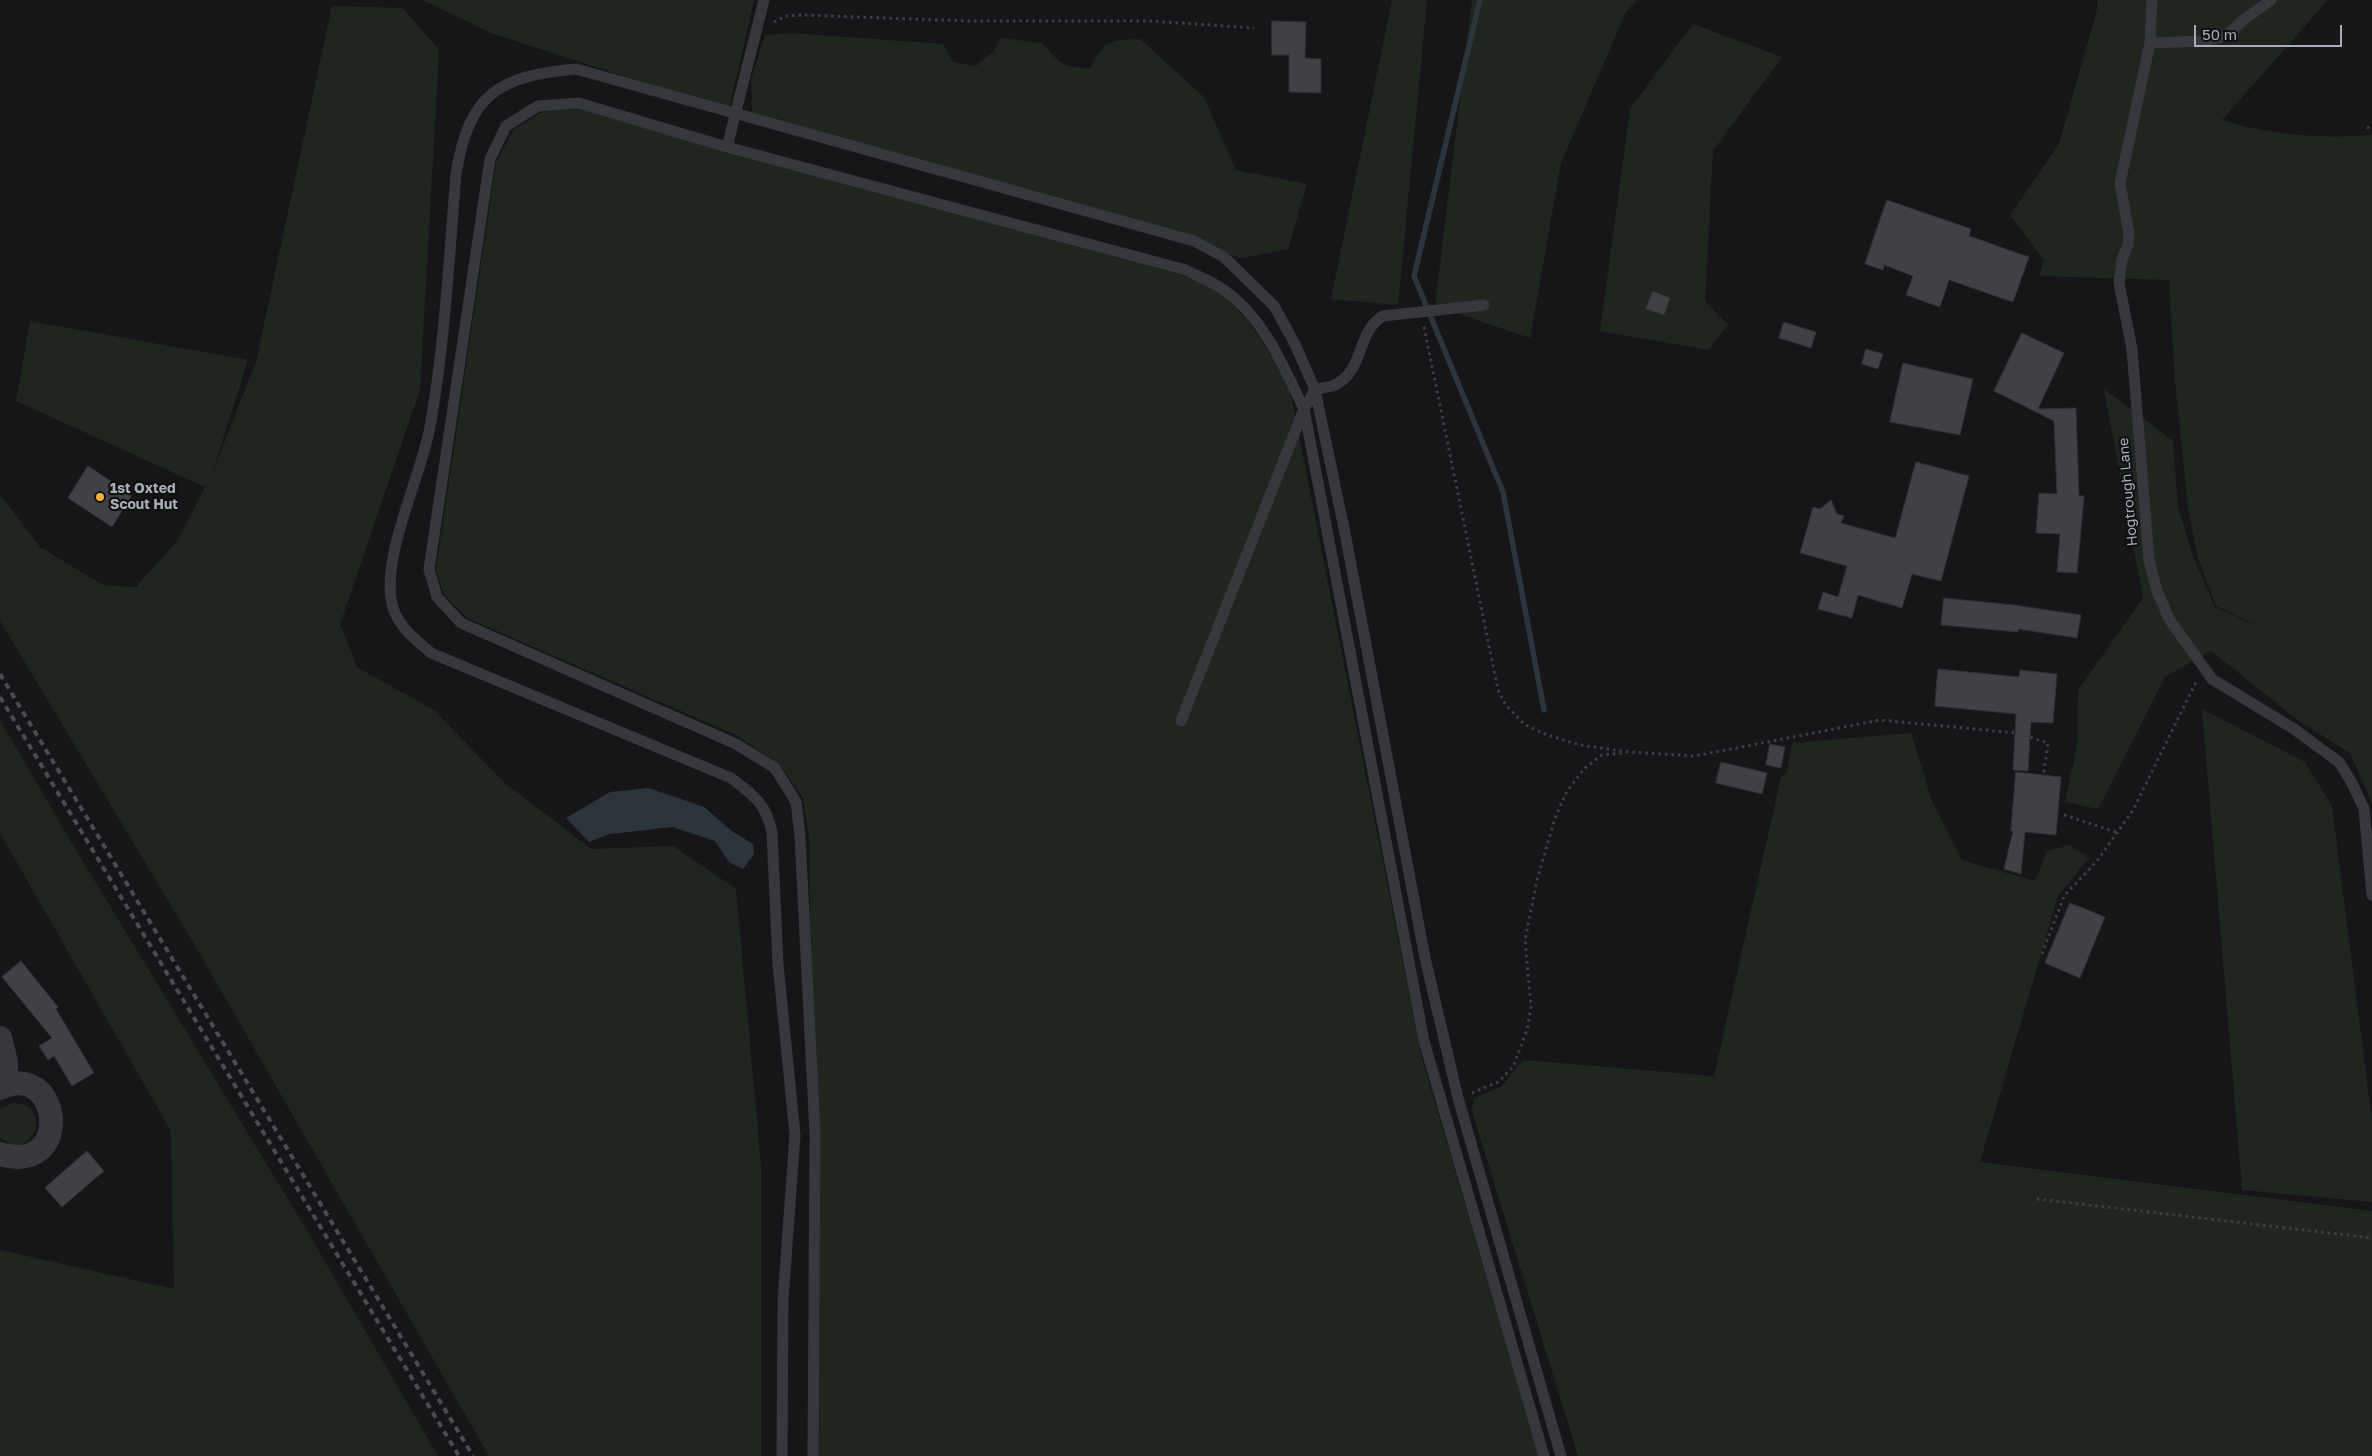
<!DOCTYPE html>
<html>
<head>
<meta charset="utf-8">
<style>
  body { margin:0 }
  #map { position:relative; width:2372px; height:1456px; overflow:hidden; background:#161618; font-family:"Golos Text",sans-serif }
  canvas { display:block }
  .scale { position:absolute; left:2194px; top:25px; width:148px; height:22px; box-sizing:border-box; border:2px solid #a8adb8; border-top:0; padding-left:6px; font-size:15px; line-height:18px; white-space:nowrap; color:#a8adb8; -webkit-text-stroke:4px #111113; paint-order:stroke }
</style>
</head>
<body>
<div id="map">
<canvas width="2372" height="1456"></canvas>
<div class="scale">50 m</div>
</div>
<script>
const ctx = document.querySelector('canvas').getContext('2d');
ctx.lineJoin = 'round';
function fillPath(path, color) {
  ctx.fillStyle = color;
  ctx.fill(path, 'evenodd');
}
function trace(path, color, width, dash) {
  ctx.strokeStyle = color;
  ctx.lineWidth = width;
  ctx.lineCap = dash ? 'butt' : 'round';
  ctx.setLineDash(dash || []);
  ctx.stroke(path);
}
function label(font, color, halo, rows, align = 'center') {
  ctx.font = font + ' "Golos Text",sans-serif';
  ctx.lineWidth = 4.5;
  ctx.setLineDash([]);
  ctx.textBaseline = 'middle';
  ctx.strokeStyle = halo;
  ctx.fillStyle = color;
  for (const [text, x, y, turn = 0] of rows) {
    ctx.save();
    ctx.translate(x, y);
    ctx.rotate((+turn || 0) * Math.PI / 180);
    ctx.textAlign = isNaN(turn) ? turn : align;
    if (halo) ctx.strokeText(text, 0, 0);
    ctx.fillText(text, 0, 0);
    ctx.restore();
  }
}
const green = new Path2D(`
  M423,0h331l-25,110 -238,-77z
  M1392,0h35l-29,305 -67,-6z
  M1472,0h165l-11,12 -65,151 -31,175 -95,-32z
  M2097,0h231l-106,120c47,15 101,19 150,15v669l-22,-51 -51,-32 -88,-70 -46,26 -67,132 -33,-7 12,-56 1,-56 65,-92 -39,-209 69,52 5,66 15,49 22,51 67,31 -66,-32 -18,-48 -10,-49 -13,-127 -6,-102 -130,-4 5,-16 -34,-45 49,-71 38,-134z
  M332,6l71,2 36,42 -19,340 -80,234 17,43 78,44 70,72 86,66 82,-3 63,43 25,276v291h-272l-292,-507 -197,-328v-127l40,53 63,38 33,2 42,-47 27,-53 -189,-86 14,-80 218,39 -36,114 44,-112z
  M1693,24l89,33 -69,94 -8,150 23,24 -20,25 -108,-19 30,-222z
  M790,33l153,11 10,18 23,4 17,-14 8,-14 41,5c16,19 22,26 48,25 15,-28 19,-28 50,-29l64,58 32,73 71,14 -19,65 -46,9 -350,-96 -140,-48 -1,-35 14,-44z
  M580,109l605,167c12,6 28,11 38,20 30,25 49,59 67,94l131,665 118,401h-722l-8,-617 -6,-41 -23,-33 -44,-30 -269,-117 -24,-25 -7,-24 60,-407 18,-33 30,-18z
  M2202,709l103,53 27,44 40,315v81l-130,-12z
  M0,720l70,120 236,389 132,227h-438v-206l174,39 -3,-158 -171,-298z
  M1911,733l21,68 30,59 73,21 12,-30 23,-6 19,13 -31,38 -78,266 392,49v245h-794l-106,-345 2,-13 28,-12 21,-26 191,16 67,-299 6,-5 5,-29z
  M13,1103c44,0 18,63 -13,34v-28z`);
const water = new Path2D(`
  M649,788l55,19 29,25 20,12 1,10 -11,15 -14,-7 -14,-21 -43,-14 -62,7 -21,8 -23,-24 44,-26z`);
const stream = new Path2D(`
  M1480,0l-66,276 89,216 41,218`);
const building = new Path2D(`
  M1272,21l34,1 -1,36 16,1v34l-32,-1v-37h-17z
  M1887,200l84,29 -2,7 60,21 -16,45 -64,-22 -9,27 -34,-12 7,-19 -29,-11 -1,5 -18,-6z
  M1653,291l17,7 -6,17 -18,-6z
  M1784,322l32,10 -5,16 -32,-10z
  M2022,333l42,20 -26,56 38,-1 3,88h5l-7,77 -20,-1 3,-38 -24,-1 3,-40 18,1 -3,-73 -60,-30z
  M1866,349l17,5 -5,15 -16,-5z
  M1903,363l70,16 -13,56 -70,-13z
  M1916,462l53,14 -28,105 -29,-7 -10,34 -44,-13 -6,23 -34,-9 5,-17 15,5 9,-31 -47,-13 13,-46 7,2 11,-9 6,14 7,2 -3,7 54,15z
  M88,466l44,29 -20,32 -44,-29z
  M1944,598l70,7 67,10 -4,23 -59,-9v3l-77,-7z
  M1938,669l81,8 1,-7 37,4 -4,49 -22,-1 -3,49 -15,-1 3,-56 -81,-8z
  M1770,744l15,3 -4,21 -15,-3z
  M1721,762l46,11 -5,21 -46,-11z
  M2016,772l45,5 -5,58 -31,-3 -4,42 -17,-5 9,-38h-2z
  M2070,903l35,14 -25,61 -35,-15z
  M21,961l37,46 -2,2 38,64 -22,13 -18,-30 -6,4 -9,-14 13,-8 -50,-61z
  M87,1151l17,20 -42,36 -17,-19z`);
const path = new Path2D(`
  M774,22l12,-6 16,-1 166,6h183l103,7
  M2367,127l5,3
  M1424,327l74,363 8,15 18,19 23,11 33,10 49,7 66,4 185,-36 137,13 31,10 -10,68
  M2064,815l52,17
  M2042,954l22,-58 33,-35 36,-51 63,-128
  M1472,1093l26,-11 15,-15 14,-37 4,-23 -6,-67 12,-60 18,-62 12,-27 17,-22 18,-14 21,-2
  M2037,1199l335,39`);
const service = new Path2D(`
  M2152,0l-2,43 -30,140 9,50 -1,12 -6,15 -3,23 13,66 17,211 8,31 12,28 43,60 82,50 45,33 13,21 12,26 8,86
  M2150,43l54,-2 23,-5 15,-15 29,-21
  M727,147l37,-147
  M1181,721l123,-312 11,-19c7,-2 14,-3 20,-5 30,-15 21,-53 48,-69l101,-11
  M782,1456l1,-156 12,-165 -17,-171 -6,-132c-6,-29 -19,-37 -41,-54l-300,-125c-16,-14 -34,-27 -39,-49 -11,-48 29,-127 38,-177 15,-84 19,-169 26,-253 13,-80 42,-98 120,-105l618,172 30,16 50,49 21,38 20,46 30,143 80,425 33,140 103,358
  M813,1456l2,-322 -15,-298 -4,-34 -21,-34 -39,-24 -275,-121 -24,-26 -8,-28 61,-410 16,-33 32,-20 41,-3 148,44 459,123c13,7 27,12 38,20 41,29 59,76 80,119l120,632 120,415`);
const minor = new Path2D(`
  M0,1038l6,24v23
  M0,1088c61,-29 75,88 0,66`);
const rail = new Path2D(`
  M0,674l473,782
  M0,697l459,759`);
const markers = [
  [100,497,5,"#f2b134"]
];
const poiNames = [
  ["1st Oxted",110,489],
  ["Scout Hut",110,505]
];
const streetNames = [
  ["Hogtrough Lane",2128,492,-95]
];
fillPath(green, '#1e261f');
fillPath(water, '#2c353c');
trace(stream, '#2c353c', 5.5);
fillPath(building, '#404145');
trace(building, '#303034', 1);
trace(path, '#3d3f44', 3, [2.5, 4]);
trace(service, '#37383d', 11);
trace(minor, '#37383d', 24);
trace(rail, '#4a4c52', 4, [6, 5]);
for (const [x, y, r, color] of markers) {
  const dot = new Path2D();
  dot.arc(x, y, r, 0, 2 * Math.PI);
  ctx.fillStyle = color;
  ctx.fill(dot);
  trace(dot, '#111113', 2);
}
label('bold 14px', '#a8adb8', '#111113', poiNames, 'left');
label('14px', '#a8adb8', '#111113', streetNames);
</script>
</body>
</html>
